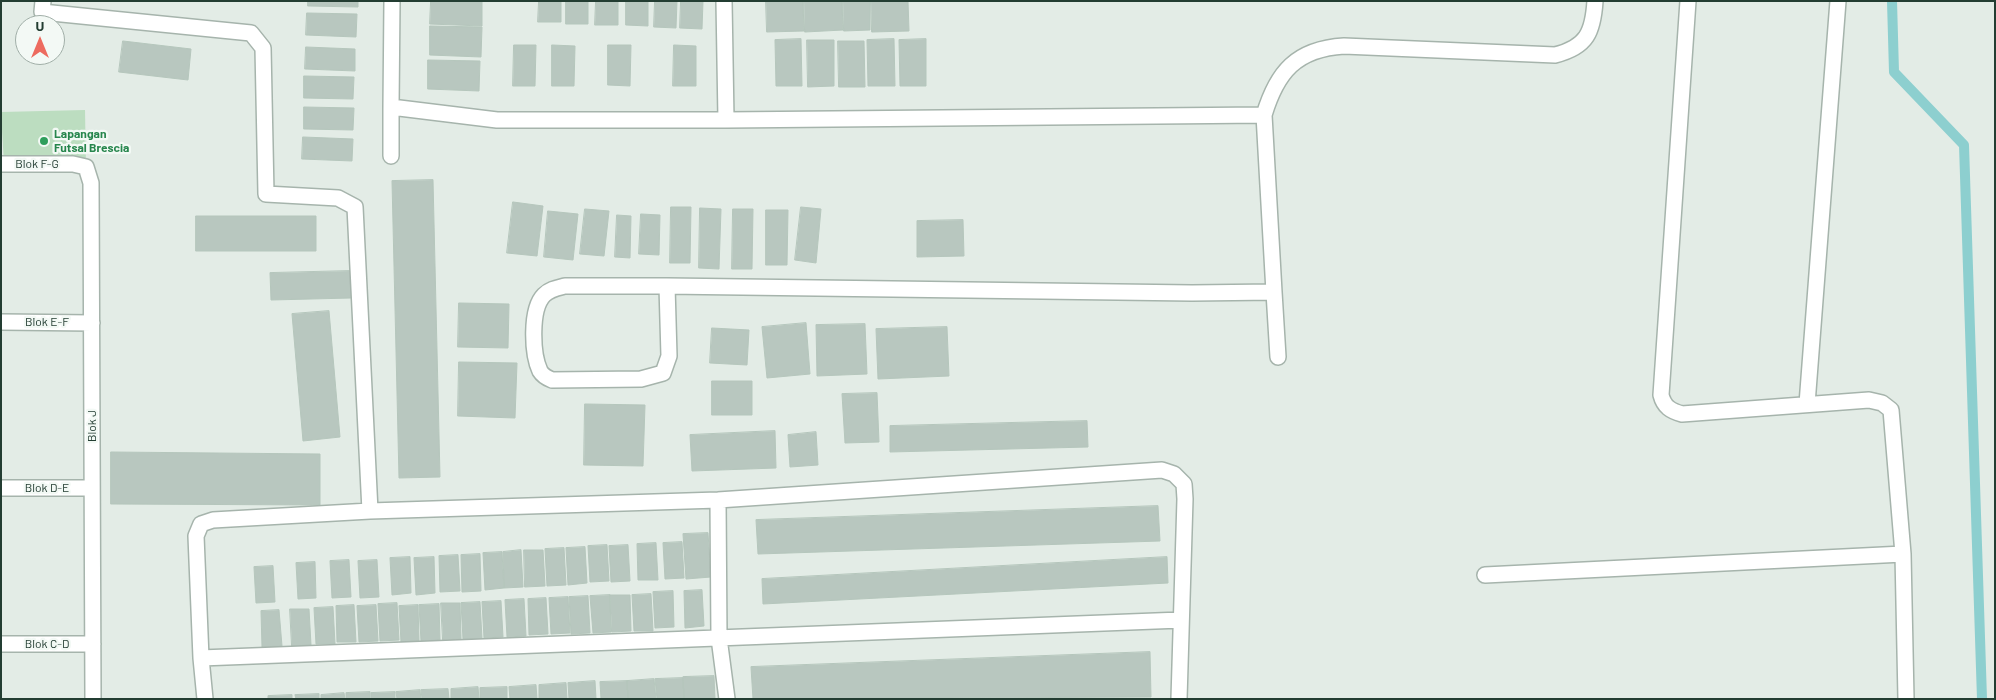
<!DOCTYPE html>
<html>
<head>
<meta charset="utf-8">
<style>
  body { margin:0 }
  #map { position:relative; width:1996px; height:700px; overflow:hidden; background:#e3ece6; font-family:Barlow,sans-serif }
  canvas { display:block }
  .frame { position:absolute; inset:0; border:2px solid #233d32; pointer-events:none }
  .north { position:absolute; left:15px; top:15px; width:50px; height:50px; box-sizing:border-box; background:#f3f9f5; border:1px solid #a0aea7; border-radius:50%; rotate:0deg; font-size:14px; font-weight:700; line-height:20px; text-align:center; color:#233d32 }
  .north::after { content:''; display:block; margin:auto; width:18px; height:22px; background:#ed6b5f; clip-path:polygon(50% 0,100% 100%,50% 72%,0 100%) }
</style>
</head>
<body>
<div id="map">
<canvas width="1996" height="700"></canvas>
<div class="frame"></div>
<div class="north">U</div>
</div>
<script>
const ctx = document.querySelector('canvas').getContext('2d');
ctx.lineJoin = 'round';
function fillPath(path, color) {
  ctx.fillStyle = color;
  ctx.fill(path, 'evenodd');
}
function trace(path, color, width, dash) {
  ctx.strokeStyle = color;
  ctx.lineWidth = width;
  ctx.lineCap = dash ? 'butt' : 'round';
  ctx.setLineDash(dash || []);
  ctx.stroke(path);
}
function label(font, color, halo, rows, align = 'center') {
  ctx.font = font + ' Barlow,sans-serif';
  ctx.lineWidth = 4.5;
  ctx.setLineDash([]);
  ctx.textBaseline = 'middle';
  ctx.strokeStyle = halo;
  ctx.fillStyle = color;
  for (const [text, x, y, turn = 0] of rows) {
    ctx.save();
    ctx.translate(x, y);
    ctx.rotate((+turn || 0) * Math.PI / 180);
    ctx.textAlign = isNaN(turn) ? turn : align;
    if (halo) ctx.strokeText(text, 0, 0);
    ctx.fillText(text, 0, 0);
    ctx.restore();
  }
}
const green = new Path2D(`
  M85,110l1,57 -82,-3 -3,-52z`);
const stream = new Path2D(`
  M1892,1l2,71 70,73 18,554`);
const building = new Path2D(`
  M308,1h50v6l-50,-1z
  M431,1h51v25l-52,-2z
  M539,1h22v21h-23z
  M566,1h22v23h-22z
  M596,1h22v24h-23z
  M626,1h22v25l-22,-1z
  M655,1h22l-1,27 -22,-1z
  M681,1h22l-1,28 -22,-1z
  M766,1h37l1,30 -37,1z
  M804,1h38l1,29 -38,2z
  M843,1h27v29l-26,1z
  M871,1h37l1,30 -37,1z
  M307,13l50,1 -1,23 -50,-2z
  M430,26l52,1 -1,30 -51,-2z
  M801,39l1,47h-26l-1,-46z
  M894,39l1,47h-27l-1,-46z
  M926,39v47h-26l-1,-46z
  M807,40h27v46l-26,1z
  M123,41l68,8 -3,31 -69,-8z
  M838,41h26l1,46h-26z
  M514,45h22l-1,41h-22z
  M552,45l23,1 -1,40h-22z
  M608,45h23l-1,41 -22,-1z
  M674,45l22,1v40h-23z
  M306,47l49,2v22l-50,-2z
  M428,60l52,1 -1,30 -51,-2z
  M304,76l50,1 -1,22 -49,-1z
  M304,107l50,1 -1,22 -49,-1z
  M303,137l50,2 -1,22 -50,-2z
  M433,180l7,297 -41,1 -7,-297z
  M513,202l30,4 -6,50 -30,-3z
  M671,207h20l-1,56h-20z
  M801,207l20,2 -5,54 -21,-3z
  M700,208l21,1 -2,60 -20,-1z
  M585,209l24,2 -5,45 -24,-2z
  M733,209h20l-1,60h-20z
  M766,210h22l-1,55h-21z
  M548,211l30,3 -5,46 -29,-3z
  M641,214l19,1 -1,40 -20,-1z
  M617,215l14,1 -1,42 -15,-1z
  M196,216h120v35h-120z
  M963,220l1,36 -47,1v-36z
  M350,271l1,27 -80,2 -1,-27z
  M459,303l50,1 -1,44 -50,-1z
  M329,311l11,126 -37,4 -11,-127z
  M806,323l4,51 -43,4 -5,-51z
  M865,324l2,50 -50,2 -1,-51z
  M947,327l2,49 -71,3 -2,-50z
  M712,328l37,2 -2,35 -37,-2z
  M459,362l58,1 -2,55 -57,-2z
  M712,381h40v34h-40z
  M877,393l2,49 -34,1 -3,-49z
  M585,404l60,1 -2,61 -59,-1z
  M1087,421l1,26 -198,5v-26z
  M775,431l1,37 -84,3 -2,-36z
  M816,432l2,33 -28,2 -2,-32z
  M111,452l209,2v51l-209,-1z
  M1158,506l2,35 -402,13 -2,-34z
  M708,533l3,44 -25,2 -3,-45z
  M682,542l2,36 -19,1 -2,-36z
  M656,543l2,37h-20l-1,-36z
  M607,545l2,36 -19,1 -2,-36z
  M628,545l2,36 -19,1 -2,-36z
  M585,547l2,36 -19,2 -2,-37z
  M564,548l2,37 -19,1 -2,-37z
  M521,550l2,37 -19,1 -1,-36z
  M524,550h19l2,36 -20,1z
  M502,552l2,36 -19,2 -2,-37z
  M480,554l1,37 -19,1 -1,-37z
  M458,555l2,36 -20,1 -1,-36z
  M410,557l1,36 -19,2 -2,-37z
  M434,557l1,36 -19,2 -2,-37z
  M1167,557l1,26 -405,21 -1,-25z
  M349,560l2,37 -19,1 -2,-37z
  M377,560l2,37 -19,1 -2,-37z
  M315,562l1,36 -18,1 -2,-36z
  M273,566l2,36 -19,1 -2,-36z
  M702,590l2,36 -19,2 -1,-37z
  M673,591l1,36 -19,1 -2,-36z
  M651,594l2,37h-19l-2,-36z
  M610,595l1,37 -18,1 -3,-37z
  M610,595h20l1,36 -19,1z
  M588,596l2,37 -19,1 -2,-37z
  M568,597l2,36 -19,1 -2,-36z
  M546,598l2,36 -19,1 -1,-36z
  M524,599l2,37 -19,1 -2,-37z
  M501,601l2,36 -19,1 -2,-36z
  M480,602l2,37h-19l-2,-36z
  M397,603l2,37 -19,1 -2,-37z
  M441,603h19l1,36 -18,1z
  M439,604l1,36 -19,1 -2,-36z
  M354,605l2,37h-19l-1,-36z
  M376,605l2,36 -19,1 -2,-36z
  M418,605l1,36 -18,1 -2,-36z
  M333,607l2,37h-19l-2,-36z
  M290,609h19l2,36 -19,1z
  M279,610l3,36 -20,1 -1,-36z
  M1150,652l1,45 -398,2 -2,-32z
  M714,676l1,23h-31l-1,-22z
  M683,678l1,21h-27l-2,-20z
  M654,679l2,20h-28l-1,-18z
  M595,681l1,18h-27l-1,-16z
  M627,681l1,18h-27l-1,-17z
  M566,683l1,16h-28v-14z
  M536,685l1,14h-27l-1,-12z
  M478,687l1,12h-28v-10z
  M507,687v12h-27v-11z
  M448,689l1,10h-27l-1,-9z
  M420,690l1,9h-24l-1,-7z
  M370,692v7h-24v-6z
  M395,692v7h-24v-6z
  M344,693l1,6h-24v-4z
  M319,694v5h-23l-1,-4z
  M292,695v4h-24v-3z`);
const minor = new Path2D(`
  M43,1l-1,11 209,21 12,15 3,146 72,4 17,9 15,304
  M392,1l-1,106 106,13h229l538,-5
  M724,1l2,119
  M1688,1l-27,394c3,12 10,16 21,19l187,-14 13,3 9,7 12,144 3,145
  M391,107v49
  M1,164h72l13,3 5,16 2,516
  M667,286h-102c-8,2 -15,3 -21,9 -14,14 -12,59 -4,76 3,5 7,7 12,9l89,-1 22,-6 6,-17 -2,-70 525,7 82,-1 -10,-177c13,-43 32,-66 80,-69l211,9c32,-8 38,-23 40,-54
  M1274,292l4,65
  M1,322l91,1
  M1807,404l31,-403
  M1,488h91
  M718,500l1,138 8,61
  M1485,575l418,-21
  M1,644h92
  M201,658l980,-38
  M205,699l-4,-41 -5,-122 5,-12 12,-4 157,-9 348,-11 444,-30 12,4 10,10 1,15 -6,200`);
const markers = [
  [44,141,5,"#2e9e5b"]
];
const leisureNames = [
  ["Lapangan",54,134],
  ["Futsal Brescia",54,148]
];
const streetNames = [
  ["Blok F-G",37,164],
  ["Blok E-F",47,322],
  ["Blok J",92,426,-90],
  ["Blok D-E",47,488],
  ["Blok C-D",47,644]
];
fillPath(green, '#bcddc0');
trace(stream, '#8dcfcf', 10);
fillPath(building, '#b8c7bf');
trace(building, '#b5c6bc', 1);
trace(minor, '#a6b4ac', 18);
trace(minor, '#fff', 15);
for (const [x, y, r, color] of markers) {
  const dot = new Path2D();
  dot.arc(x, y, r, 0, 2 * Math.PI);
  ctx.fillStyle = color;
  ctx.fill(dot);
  trace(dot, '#f3f9f5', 2);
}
label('bold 12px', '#27864d', '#f3f9f5', leisureNames, 'left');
label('12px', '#233d32', '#f3f9f5', streetNames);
</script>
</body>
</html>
